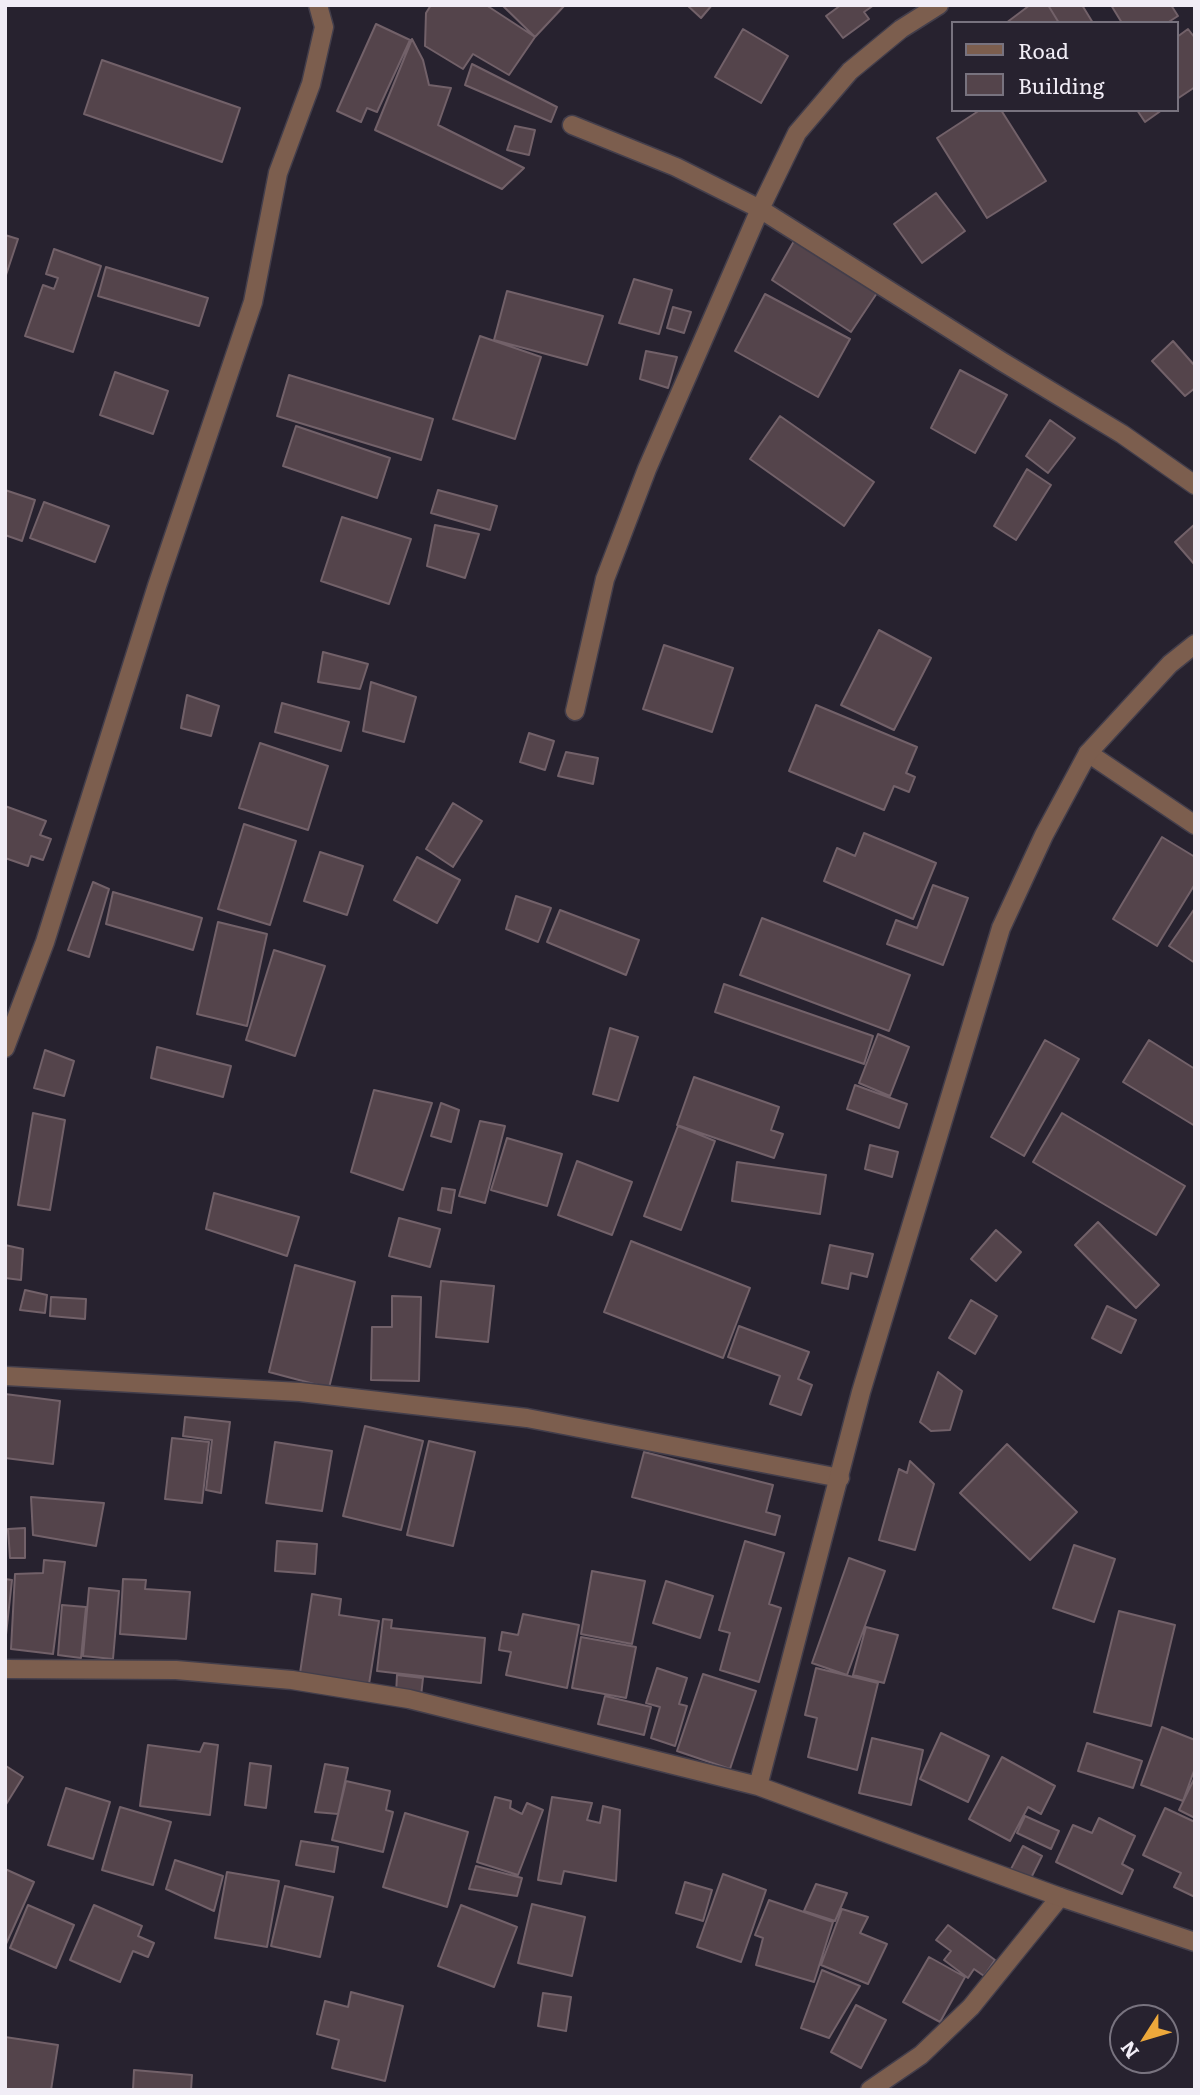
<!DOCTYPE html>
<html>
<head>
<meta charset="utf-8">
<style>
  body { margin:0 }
  #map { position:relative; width:1200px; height:2095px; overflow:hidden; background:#27222f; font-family:Literata,serif }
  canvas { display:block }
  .frame { position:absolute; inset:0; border:7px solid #f1edf6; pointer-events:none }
  .legend { position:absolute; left:951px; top:21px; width:228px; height:91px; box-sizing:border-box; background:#27222f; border:2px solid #78737f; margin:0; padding:9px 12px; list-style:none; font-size:21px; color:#f1edf6 }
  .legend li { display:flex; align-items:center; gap:14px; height:35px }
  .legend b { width:35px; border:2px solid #78737f }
  .north { position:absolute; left:1109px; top:2004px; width:70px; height:70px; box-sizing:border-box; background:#27222f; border:2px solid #78737f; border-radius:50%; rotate:233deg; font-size:19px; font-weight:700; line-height:28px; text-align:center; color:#f1edf6 }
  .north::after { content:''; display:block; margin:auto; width:24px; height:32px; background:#eda83b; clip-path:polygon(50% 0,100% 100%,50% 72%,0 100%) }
</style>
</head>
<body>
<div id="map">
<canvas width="1200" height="2095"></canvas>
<div class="frame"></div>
<ul class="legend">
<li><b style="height:9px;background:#7c5e4e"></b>Road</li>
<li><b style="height:19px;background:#54444b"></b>Building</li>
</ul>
<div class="north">N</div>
</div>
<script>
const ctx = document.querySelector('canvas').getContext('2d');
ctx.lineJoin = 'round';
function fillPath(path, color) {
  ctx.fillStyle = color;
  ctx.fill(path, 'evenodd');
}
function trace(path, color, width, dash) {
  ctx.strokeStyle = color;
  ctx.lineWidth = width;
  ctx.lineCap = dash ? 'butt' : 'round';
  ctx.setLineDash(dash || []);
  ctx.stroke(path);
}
const building = new Path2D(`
  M431,5h55l49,32 -26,38 -36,-21 -10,15 -38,-23 1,-33z
  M502,5h63l-30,32z
  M687,5h25l-11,13z
  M841,5h33l-10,7 5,7 -26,19 -17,-22z
  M1030,5h18l11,18h-53z
  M1048,5h34l11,18h-34z
  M1111,5h60l7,11 -11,7h-45z
  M376,24l34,16 -33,72 -10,-4 -6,14 -24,-11z
  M743,29l45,27 -27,47 -46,-26z
  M1188,29l7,9v49l-18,12v-62z
  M412,39l11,21 6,25 22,3 -13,37 86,43 -22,21 -127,-59z
  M102,60l138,48 -18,54 -138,-48z
  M472,64l85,43 -6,15 -86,-37z
  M980,110h21l45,71 -59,37 -50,-80z
  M1137,110h25l-17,12z
  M515,126l20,4 -6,25 -22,-5z
  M936,193l29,38 -43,32 -28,-39z
  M5,235l13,4 -13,39z
  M794,241l83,52 -26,39 -79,-52z
  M54,249l47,17 -28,86 -48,-16 18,-51 11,4 4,-11 -12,-4z
  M106,267l102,31 -9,28 -101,-30z
  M634,279l38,11 -13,44 -40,-11z
  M507,291l96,25 -16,49 -93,-25z
  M765,294l85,45 -32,58 -83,-46z
  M673,307l18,5 -7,21 -17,-5z
  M480,336l61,21 -26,82 -62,-20z
  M1173,341l22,25v22l-10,8 -33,-35z
  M646,351l31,6 -9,31 -28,-9z
  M960,370l47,25 -32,58 -44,-25z
  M115,372l53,19 -15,43 -53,-19z
  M289,375l144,44 -12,41 -144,-44z
  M780,416l94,66 -30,44 -94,-67z
  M1050,420l25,18 -27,35 -22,-17z
  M296,426l94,32 -13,40 -94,-32z
  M1027,469l24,16 -35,55 -22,-14z
  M5,490l30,10 -13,41 -17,-6z
  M438,490l59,16 -7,24 -59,-17z
  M44,502l65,24 -14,36 -65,-24z
  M342,517l69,22 -22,65 -68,-23z
  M1195,524v41l-20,-23z
  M435,525l44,9 -14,44 -38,-12z
  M879,630l52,28 -37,72 -53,-25z
  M664,645l69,23 -21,64 -69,-23z
  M323,652l45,12 -8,25 -42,-7z
  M371,682l45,15 -12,45 -41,-11z
  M187,695l32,11 -8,30 -30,-8z
  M282,703l67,19 -8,29 -66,-19z
  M816,705l101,42 -11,26 9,4 -6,15 -15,-6 -10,24 -95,-39z
  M529,733l25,8 -9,29 -25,-8z
  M260,743l68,23 -20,64 -69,-22z
  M566,752l32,6 -5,26 -35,-8z
  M453,803l29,18 -29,46 -27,-18z
  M5,806l41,15 -6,14 11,4 -8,21 -12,-4 -3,10 -23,-8z
  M244,824l52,17 -26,84 -52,-16z
  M864,833l72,30 -23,56 -89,-38 13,-33 18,8z
  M1162,837l33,20v27l-38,62 -44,-27z
  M320,852l43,14 -16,49 -43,-14z
  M417,857l43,23 -23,43 -43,-23z
  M93,882l16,7 -20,68 -21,-7z
  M933,885l35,13 -25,67 -56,-21 9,-24 21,8z
  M113,892l89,26 -9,32 -87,-26z
  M516,896l35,12 -13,34 -32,-13z
  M1195,908v55l-26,-17z
  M560,910l79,30 -13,35 -79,-33z
  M762,918l148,57 -21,56 -149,-56z
  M218,922l49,12 -20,92 -50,-12z
  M274,950l51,16 -30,90 -49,-16z
  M724,984l149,52 -9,28 -149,-52z
  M610,1028l28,9 -20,64 -25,-7z
  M878,1034l31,13 -19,49 -31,-13z
  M1045,1040l34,19 -55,97 -33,-19z
  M1149,1040l46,29v57l-72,-44z
  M157,1047l74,19 -8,31 -72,-19z
  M45,1050l29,11 -10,35 -30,-8z
  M694,1077l85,30 -8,23 12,4 -9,24 -97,-33z
  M855,1085l52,19 -8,24 -52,-19z
  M374,1090l58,13 -29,87 -52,-18z
  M441,1103l18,7 -8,32 -20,-6z
  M33,1113l32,7 -15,90 -32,-5z
  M1062,1113l123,73 -29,49 -123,-73z
  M480,1121l25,5 -20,77 -26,-7z
  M678,1126l37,15 -34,89 -37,-14z
  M507,1138l55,16 -15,52 -56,-16z
  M870,1145l28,7 -6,25 -27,-8z
  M577,1161l55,21 -20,53 -54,-20z
  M737,1162l89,13 -6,39 -88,-13z
  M442,1188l13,2 -4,23 -13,-3z
  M214,1193l85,24 -12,39 -81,-27z
  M399,1218l41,11 -10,38 -41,-11z
  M1098,1222l61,63 -23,23 -61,-63z
  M996,1230l25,22 -25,29 -25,-22z
  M631,1241l119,47 -27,70 -119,-46z
  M5,1245l18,4 -2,31 -16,-2z
  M830,1245l43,9 -6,23 -16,-4 -3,16 -26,-6z
  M295,1265l60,17 -26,106 -60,-16z
  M441,1281l53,5 -6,56 -52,-5z
  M25,1290l22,5 -2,18 -25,-3z
  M392,1296l29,1 -2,84 -48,-1 1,-53h20z
  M51,1297l35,2 -1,20 -35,-3z
  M971,1300l26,16 -22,38 -26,-16z
  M1107,1306l29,14 -15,33 -29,-15z
  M739,1326l70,26 -11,27 14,6 -11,30 -31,-11 10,-28 -52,-19z
  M938,1372l24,19 -12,39 -19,1 -11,-9z
  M5,1394l55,7 -7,63 -48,-6z
  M185,1417l45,5 -9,71 -15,-3 6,-50 -29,-4z
  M365,1426l58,15 -22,89 -58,-14z
  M172,1438l37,4 -7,61 -37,-4z
  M429,1441l46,11 -22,94 -46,-11z
  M275,1442l57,9 -10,60 -56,-8z
  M1007,1444l70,68 -47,48 -70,-67z
  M644,1452l129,33 -7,27 14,4 -5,19 -143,-38z
  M910,1461l24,23 -19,66 -36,-10 20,-71 8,4z
  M31,1497l73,6 -8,43 -63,-11z
  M25,1528v30h-15l-2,-29z
  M277,1541l40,3 -2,30 -40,-3z
  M745,1541l39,12 -15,51 12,4 -22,74 -39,-12 10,-37 -11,-3z
  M1074,1545l41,14 -21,63 -41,-14z
  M849,1558l36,13 -38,104 -35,-12z
  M44,1560l21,2 -12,92 -42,-5 4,-75 28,-1z
  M592,1571l53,10 -13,63 -51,-10z
  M5,1579l7,1 -7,64z
  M123,1579l23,1 -1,9 45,3 -4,47 -66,-5z
  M666,1581l47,15 -13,42 -47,-15z
  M89,1588l30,3 -6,68 -30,-3z
  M312,1594l29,5 -2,16 40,6 -10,63 -69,-11z
  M62,1605l24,2 -5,51 -23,-3z
  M1119,1611l56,14 -24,101 -57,-14z
  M523,1614l56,11 -12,63 -61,-13 5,-23 -12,-2 3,-18 16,3z
  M383,1619l9,1 -1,8 94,10 -4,45 -104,-12z
  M866,1627l32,8 -14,48 -31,-8z
  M581,1637l55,10 -10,51 -54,-10z
  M657,1668l30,10 -8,26 8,2 -12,40 -24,-8 9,-31 -14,-4z
  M816,1668l62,15 -21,87 -49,-13 9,-39 -12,-3z
  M703,1674l53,17 -26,78 -53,-18z
  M397,1675l26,3 -2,18 -25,-2z
  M605,1696l46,11 -7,28 -46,-11z
  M1162,1727l33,13v28l-12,33 -42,-16z
  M941,1733l48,23 -21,46 -48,-23z
  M872,1738l51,12 -12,55 -52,-12z
  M204,1743l14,2 -8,70 -70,-9 8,-61 52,7z
  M1087,1743l55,18 -9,27 -55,-17z
  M1002,1757l53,29 -14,28 -13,-7 -18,34 -41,-22z
  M250,1763l21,3 -5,42 -21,-3z
  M325,1764l23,4 -10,46 -23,-2z
  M6,1766l17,11 -18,29v-38z
  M1195,1777v41l-16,-8z
  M346,1781l44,10 -4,19 7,2 -10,40 -51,-12z
  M66,1788l44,14 -17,57 -45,-14z
  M495,1797l16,4 -1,7 12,6 5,-11 16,7 -25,65 -41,-13z
  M552,1797l40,6 -5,17 13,3 3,-17 17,4 -4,71 -52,-10 -3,13 -23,-4z
  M120,1807l51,15 -18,63 -51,-15z
  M1165,1808l30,14v75l-21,-10 7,-14 -38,-18z
  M405,1813l63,19 -21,75 -64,-20z
  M1025,1816l34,15 -8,18 -34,-16z
  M1099,1818l36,18 -13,28 11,6 -11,24 -66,-32 17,-37 19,8z
  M301,1841l37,6 -4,25 -38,-7z
  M1023,1846l19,10 -12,24 -19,-11z
  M175,1860l48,16 -9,35 -48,-22z
  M476,1866l46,12 -5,18 -48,-7z
  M5,1869l29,13 -28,62h-1z
  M227,1872l52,9 -12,66 -52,-9z
  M723,1874l43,16 -25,72 -44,-15z
  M685,1882l27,8 -9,31 -27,-8z
  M816,1884l31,9 -12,28 -31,-10z
  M285,1886l48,11 -13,60 -49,-11z
  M769,1900l64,22 -19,60 -58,-17 7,-27 -8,-3z
  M532,1904l53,13 -13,59 -54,-13z
  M28,1905l46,20 -18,43 -46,-20z
  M94,1905l48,21 -4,10 16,7 -6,14 -15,-6 -13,31 -50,-22z
  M461,1905l56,22 -23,60 -56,-21z
  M842,1909l26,8 -8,16 27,11 -19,40 -47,-19z
  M948,1925l47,35 -11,16 -10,-7 -6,9 -24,-18 7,-9 -15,-11z
  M929,1957l36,20 -25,45 -37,-20z
  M822,1970l38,16 -31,52 -28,-10z
  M351,1992l52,14 -18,75 -53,-13 7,-28 -22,-6 8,-33 23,6z
  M543,1993l28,4 -5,34 -28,-5z
  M856,2005l30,15 -25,48 -30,-16z
  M5,2037l53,8 -7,45h-46z
  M134,2070l58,5 -1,15h-58z`);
const minor = new Path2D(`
  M572,125l104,42 84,42 241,152 121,73 73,51
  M575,711l30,-132 42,-110 113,-260 37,-76 53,-62 51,-42 38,-24
  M1088,753l107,72
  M5,1048l40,-106 112,-356 96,-284 25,-129 33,-89 13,-57 -6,-22
  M5,1376l295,16 227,26 313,60
  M870,2090l51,-35 50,-48 89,-110`);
const tertiary = new Path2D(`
  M5,1669l171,1 116,10 117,19 349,87 302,111 135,45
  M758,1786l103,-394 140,-464 43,-93 44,-82 82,-89 25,-20`);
fillPath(building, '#54444b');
trace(building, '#726169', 2);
trace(minor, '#433e4b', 21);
trace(tertiary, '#433e4b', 21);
trace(minor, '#7c5e4e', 18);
trace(tertiary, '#7c5e4e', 18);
</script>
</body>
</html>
